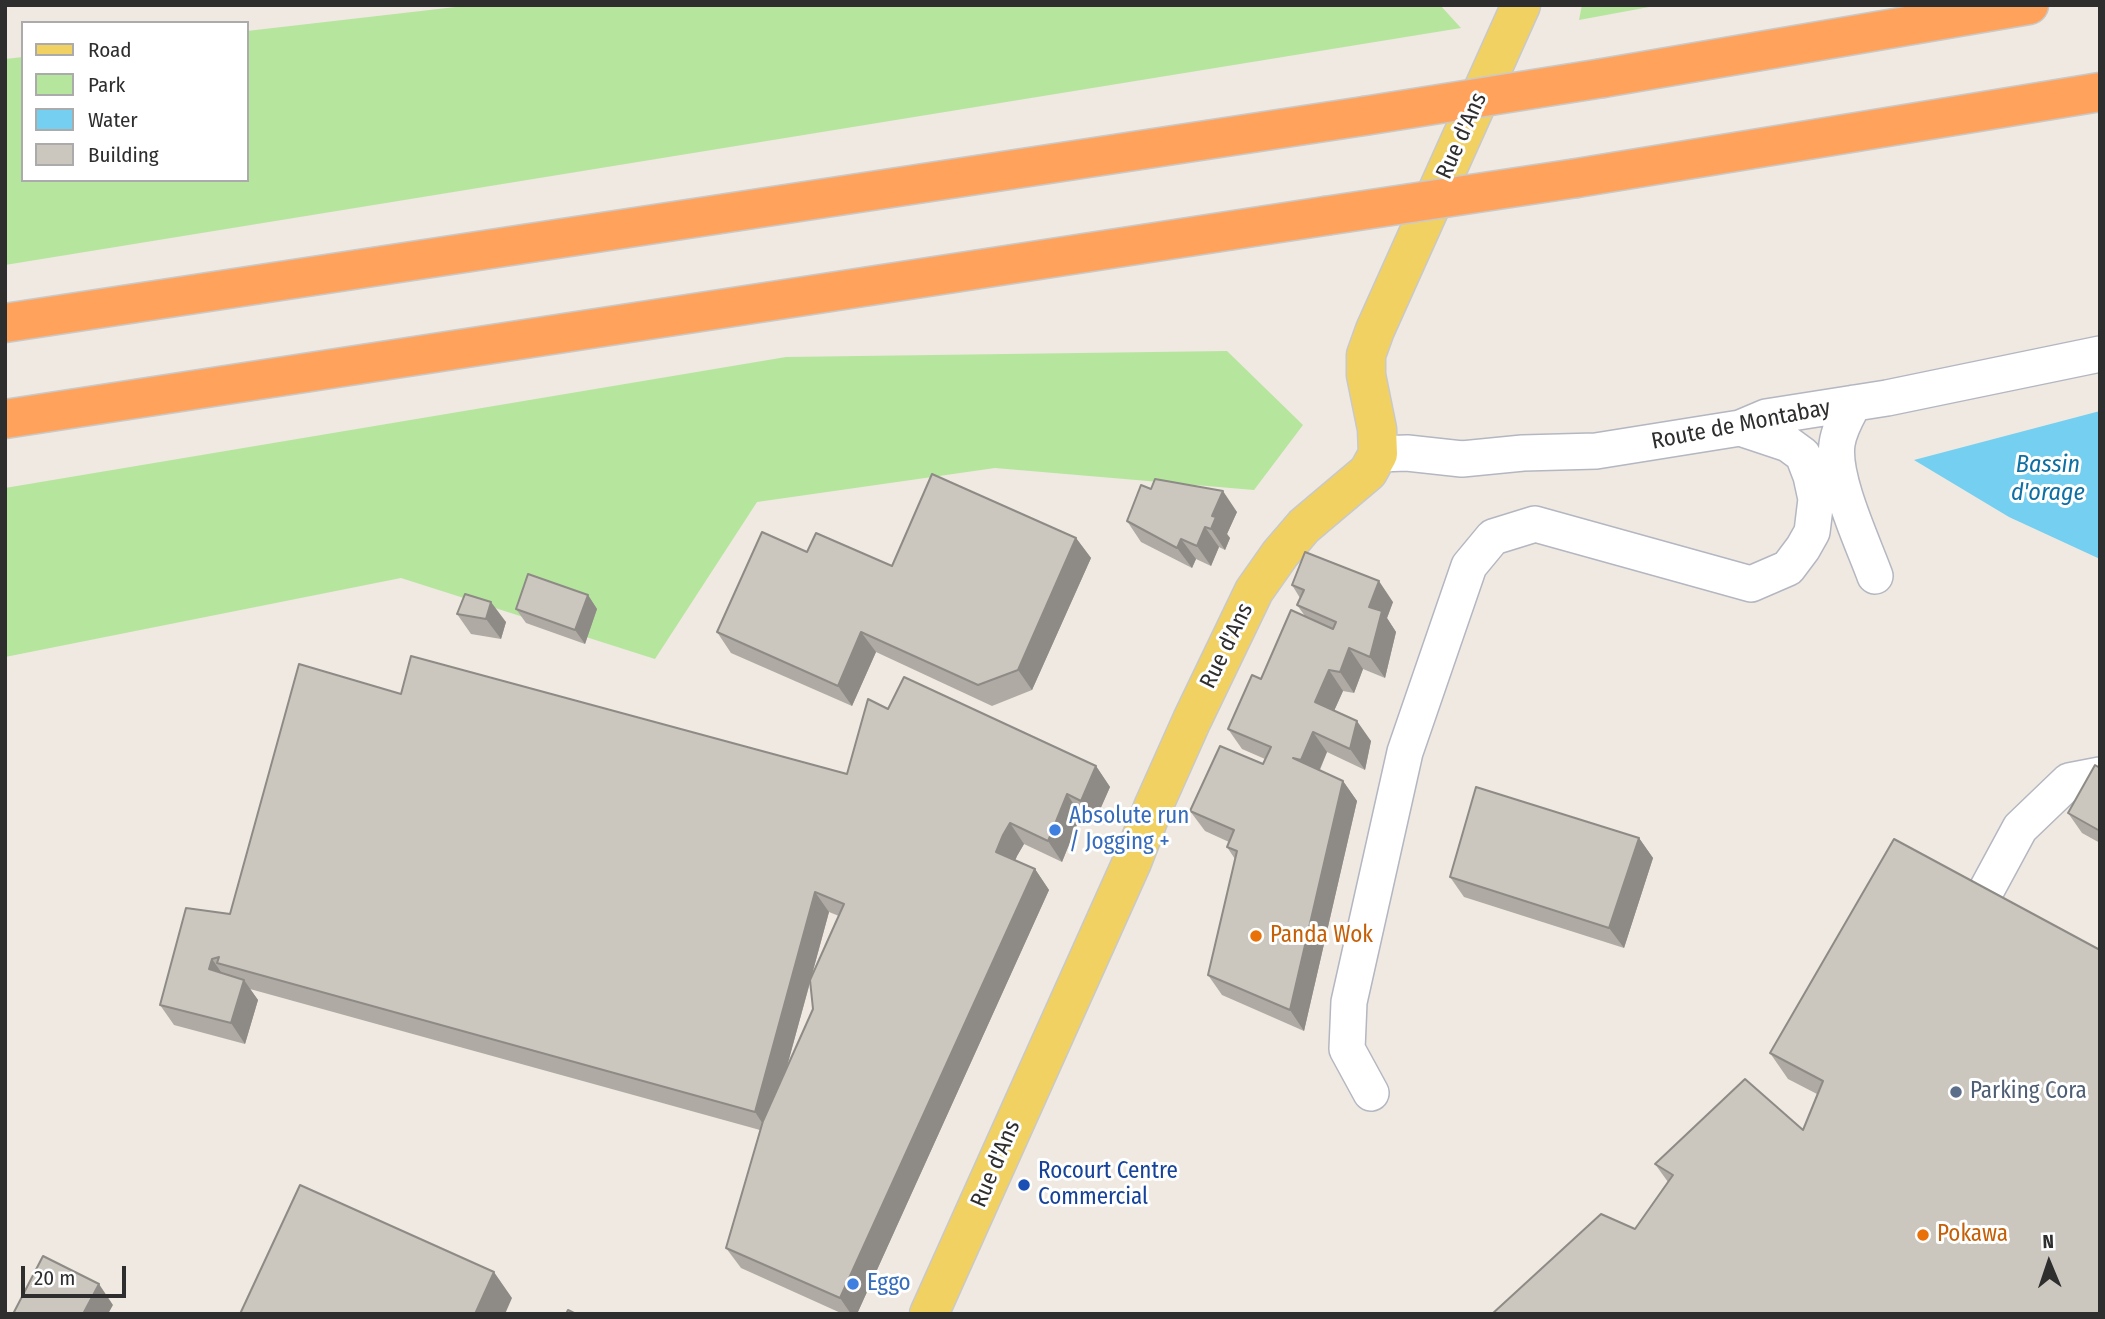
<!DOCTYPE html>
<html>
<head>
<meta charset="utf-8">
<style>
  body { margin:0 }
  #map { position:relative; width:2105px; height:1319px; overflow:hidden; background:#efe9e1; font-family:"Fira Sans Condensed",sans-serif }
  canvas { display:block }
  .frame { position:absolute; inset:0; border:7px solid #2e2e2e; pointer-events:none }
  .legend { position:absolute; left:21px; top:21px; width:228px; height:161px; box-sizing:border-box; background:#fff; border:2px solid #ababab; margin:0; padding:9px 12px; list-style:none; font-size:21px; color:#2e2e2e }
  .legend li { display:flex; align-items:center; gap:14px; height:35px }
  .legend b { width:35px; border:2px solid #ababab }
  .north { position:absolute; left:2014px; top:1228px; width:70px; height:70px; -webkit-text-stroke:5px #fff; paint-order:stroke; rotate:358deg; font-size:19px; font-weight:700; line-height:28px; text-align:center; color:#2e2e2e }
  .north::after { content:''; display:block; margin:auto; width:24px; height:32px; background:#2e2e2e; clip-path:polygon(50% 0,100% 100%,50% 72%,0 100%) }
  .scale { position:absolute; left:21px; top:1266px; width:105px; height:32px; box-sizing:border-box; border:4px solid #2e2e2e; border-top:0; padding-left:9px; font-size:21px; line-height:24px; white-space:nowrap; color:#2e2e2e; -webkit-text-stroke:5px #fff; paint-order:stroke }
</style>
</head>
<body>
<div id="map">
<canvas width="2105" height="1319"></canvas>
<div class="frame"></div>
<ul class="legend">
<li><b style="height:9px;background:#f2d163"></b>Road</li>
<li><b style="height:19px;background:#b6e59e"></b>Park</li>
<li><b style="height:19px;background:#75cff0"></b>Water</li>
<li><b style="height:19px;background:#cbc7bf"></b>Building</li>
</ul>
<div class="north">N</div>
<div class="scale">20 m</div>
</div>
<script>
const ctx = document.querySelector('canvas').getContext('2d');
ctx.lineJoin = 'round';
function fillPath(path, color) {
  ctx.fillStyle = color;
  ctx.fill(path, 'evenodd');
}
function trace(path, color, width, dash) {
  ctx.strokeStyle = color;
  ctx.lineWidth = width;
  ctx.lineCap = dash ? 'butt' : 'round';
  ctx.setLineDash(dash || []);
  ctx.stroke(path);
}
function label(font, color, halo, rows, align = 'center') {
  ctx.font = font + ' "Fira Sans Condensed",sans-serif';
  ctx.lineWidth = 6;
  ctx.setLineDash([]);
  ctx.textBaseline = 'middle';
  ctx.strokeStyle = halo;
  ctx.fillStyle = color;
  for (const [text, x, y, turn = 0] of rows) {
    ctx.save();
    ctx.translate(x, y);
    ctx.rotate((+turn || 0) * Math.PI / 180);
    ctx.textAlign = isNaN(turn) ? turn : align;
    if (halo) ctx.strokeText(text, 0, 0);
    ctx.fillText(text, 0, 0);
    ctx.restore();
  }
}
const green = new Path2D(`
  M473,5h967l21,23 -1456,237v-206l18,-2v123h224v-149z
  M1582,5h78l-81,15z
  M1227,351l76,74 -49,65 -259,-22 -238,34 -102,157 -254,-81 -396,79v-169l781,-131z`);
const water = new Path2D(`
  M2100,411v148l-91,-42 -95,-57z`);
const minor = new Path2D(`
  M1854,403c-7,13 -15,26 -17,41 -5,34 26,99 38,132
  M1378,454l29,-1 55,6 61,-6 73,-2 144,-23 26,-11 121,-19 213,-44
  M1987,889l33,-61 49,-47 31,-6
  M1371,1093l-24,-44 2,-47 56,-250 64,-186 24,-29 42,-13 216,60 37,-16 15,-20 9,-16 4,-33 -5,-23 -8,-21 -15,-11 -48,-16`);
const major = new Path2D(`
  M929,1314l203,-452 22,-57 38,-85 62,-129 26,-37 24,-28 64,-54 10,-18 -1,-25 -11,-54v-20l9,-25 146,-325`);
const highway = new Path2D(`
  M1603,78l426,-73
  M1577,178l523,-86
  M5,323l1359,-207
  M5,419l1320,-203`);
const highwayBridge = new Path2D(`
  M1364,116l239,-38
  M1325,216l252,-38`);
const wall = new Path2D(`
  M1151,489l86,23 -10,22 3,4 -5,12 -6,-3 -8,19 -15,-7 -4,9 -51,-26 -14,-21z
  M1076,538l15,20 -59,132 -40,16 -116,-54 -24,54 -121,-53 -14,-21 90,-80 85,14z
  M1292,585l101,17 -6,16 9,14 -11,46 -22,-9 -9,24 -11,-2 -9,20 37,30 -6,29 -38,-18 -7,18 23,11 14,20 -53,230 -82,-36 -14,-20 27,-116 -8,-12 2,-5 -24,-11 -15,-20 73,-47 2,-5 -23,-10 -14,-20 33,-50 44,-63 -8,-11 3,-7z
  M465,594l41,28 -5,17 -30,-5 -14,-20z
  M588,595l9,14 -12,35 -59,-21 -10,-14z
  M401,694l446,80 41,-65 208,57 14,21 -15,34 -14,-6 -19,47 -38,-18 -7,12 -2,5 20,8 14,21 -192,424h-14l-102,-46 -15,-20 34,-118 -510,-141 8,11 -13,44 -71,-19 -14,-20zM829,912l10,4 -27,58zM810,983l3,26 -27,60z
  M2100,768v75l-18,-10 -14,-20z
  M1639,838l14,20 -29,90 -160,-51 -14,-20z
  M2100,950v364l-465,-85 33,-47 -13,-18 148,-34 14,-36 -29,-15 -18,-26z`);
const shadedWall = new Path2D(`
  M1223,491l14,21 -10,22 3,4 -5,12 -14,-21 1,-13z
  M1205,527l14,20 -8,19 -14,-20z
  M1076,538l15,20 -59,132 -14,-20z
  M1181,539l15,20 -4,9 -15,-20z
  M1379,581l14,21 -6,16 9,14 -11,46 -15,-21 -1,-50z
  M588,595l9,14 -12,35 -10,-14z
  M491,602l15,20 -5,17 -15,-20z
  M861,632l15,20 -24,54 -14,-20z
  M1349,648l14,21 -9,24 -14,-21z
  M1329,670l14,21 -14,31 -14,-20z
  M1357,721l14,20 -6,29 -15,-21z
  M1313,732l14,20 -12,28 -14,-20z
  M1096,766l14,21 -15,34 -14,-20z
  M1343,781l14,20 -53,230 -14,-21z
  M1067,794l14,21 -19,47 -14,-21z
  M1010,823l14,21 -7,12 -7,16 -14,-20 7,-17z
  M1639,838l14,20 -29,90 -15,-20z
  M1035,869l14,21 -192,424h-6l-11,-16z
  M815,892l14,20 -60,221 -14,-21z
  M212,959l14,20 -17,-10z
  M244,980l14,20 -13,44 -14,-21z
  M494,1272l18,26 -7,16h-30z
  M99,1284l14,21 -5,9h-25z`);
const building = new Path2D(`
  M932,474l144,64 -58,132 -40,15 -117,-53 -23,54 -121,-54 45,-100 45,20 9,-19 76,33z
  M1155,479l68,12 -11,25 4,1 -5,12 -6,-2 -8,19 -16,-7 -4,9 -50,-27 14,-36 10,4z
  M1305,552l74,29 -10,26 13,4 -12,46 -21,-9 -9,24 -11,-2 -14,32 42,19 -7,28 -37,-17 -12,28 -8,-2 50,23 -53,229 -82,-35 29,-124 -10,-4 7,-17 -44,-19 30,-65 43,18 8,-17 -43,-18 24,-54 9,4 30,-69 42,19 3,-7 -39,-17 7,-15 -12,-5z
  M528,574l60,21 -13,35 -59,-21z
  M465,594l26,8 -5,17 -29,-5z
  M411,656l436,118 21,-75 20,10 16,-32 192,89 -15,35 -14,-7 -19,47 -38,-18 -7,12 -7,17 39,17 -195,429 -114,-50 37,-127 50,-112 -3,-29 34,-76 -29,-12 -60,220 -538,-149 2,-6 -7,2 -3,10 35,11 -13,43 -71,-18 26,-97 44,6 69,-250 102,30z
  M2095,765l5,3v63l-32,-18z
  M1476,787l163,51 -30,90 -159,-51z
  M1894,839l206,111v364h-608l109,-100 34,15 38,-54 -18,-11 90,-85 58,51 20,-49 -53,-28z
  M300,1185l194,87 -19,42h-235z
  M43,1256l56,28 -16,30h-70z
  M568,1310l8,4h-10z`);
const markers = [
  [1055,830,7,"#3f7fe0"],
  [1256,936,7,"#e8710a"],
  [1956,1092,7,"#5c6f8a"],
  [1024,1185,7,"#1a4fb4"],
  [1923,1235,7,"#e8710a"],
  [853,1284,7,"#3f7fe0"]
];
const streetNames = [
  ["Rue d'Ans",1462,136,-66],
  ["Route de Montabay",1741,425,-11],
  ["Rue d'Ans",1227,646,-64],
  ["Rue d'Ans",996,1164,-67]
];
const shopNames = [
  ["Absolute run",1069,817],
  ["/ Jogging +",1069,843],
  ["Eggo",867,1284]
];
const foodNames = [
  ["Panda Wok",1270,936],
  ["Pokawa",1937,1235]
];
const serviceNames = [
  ["Parking Cora",1970,1092]
];
const transitNames = [
  ["Rocourt Centre",1038,1172],
  ["Commercial",1038,1198]
];
const waterNames = [
  ["Bassin",2048,465],
  ["d'orage",2048,493]
];
fillPath(green, '#b6e59e');
fillPath(water, '#75cff0');
trace(minor, '#b4b7c1', 38);
trace(major, '#c9c9c9', 41);
trace(highway, '#c9c9c9', 41);
trace(minor, '#fff', 35);
trace(major, '#f2d163', 38);
trace(highway, '#ffa35c', 38);
trace(highwayBridge, '#c9c9c9', 41, []);
trace(highwayBridge, '#ffa35c', 38);
fillPath(wall, '#afaba4');
fillPath(shadedWall, '#8e8b86');
fillPath(building, '#cbc7bf');
trace(building, '#8e8b86', 2);
for (const [x, y, r, color] of markers) {
  const dot = new Path2D();
  dot.arc(x, y, r, 0, 2 * Math.PI);
  ctx.fillStyle = color;
  ctx.fill(dot);
  trace(dot, '#fff', 2.5);
}
label('23px', '#2e2e2e', '#fff', streetNames);
label('23px', '#366cbe', '#fff', shopNames, 'left');
label('23px', '#c56008', '#fff', foodNames, 'left');
label('23px', '#4e5e75', '#fff', serviceNames, 'left');
label('23px', '#164399', '#fff', transitNames, 'left');
label('italic 24px', '#0d6fa3', '#fff', waterNames);
</script>
</body>
</html>
